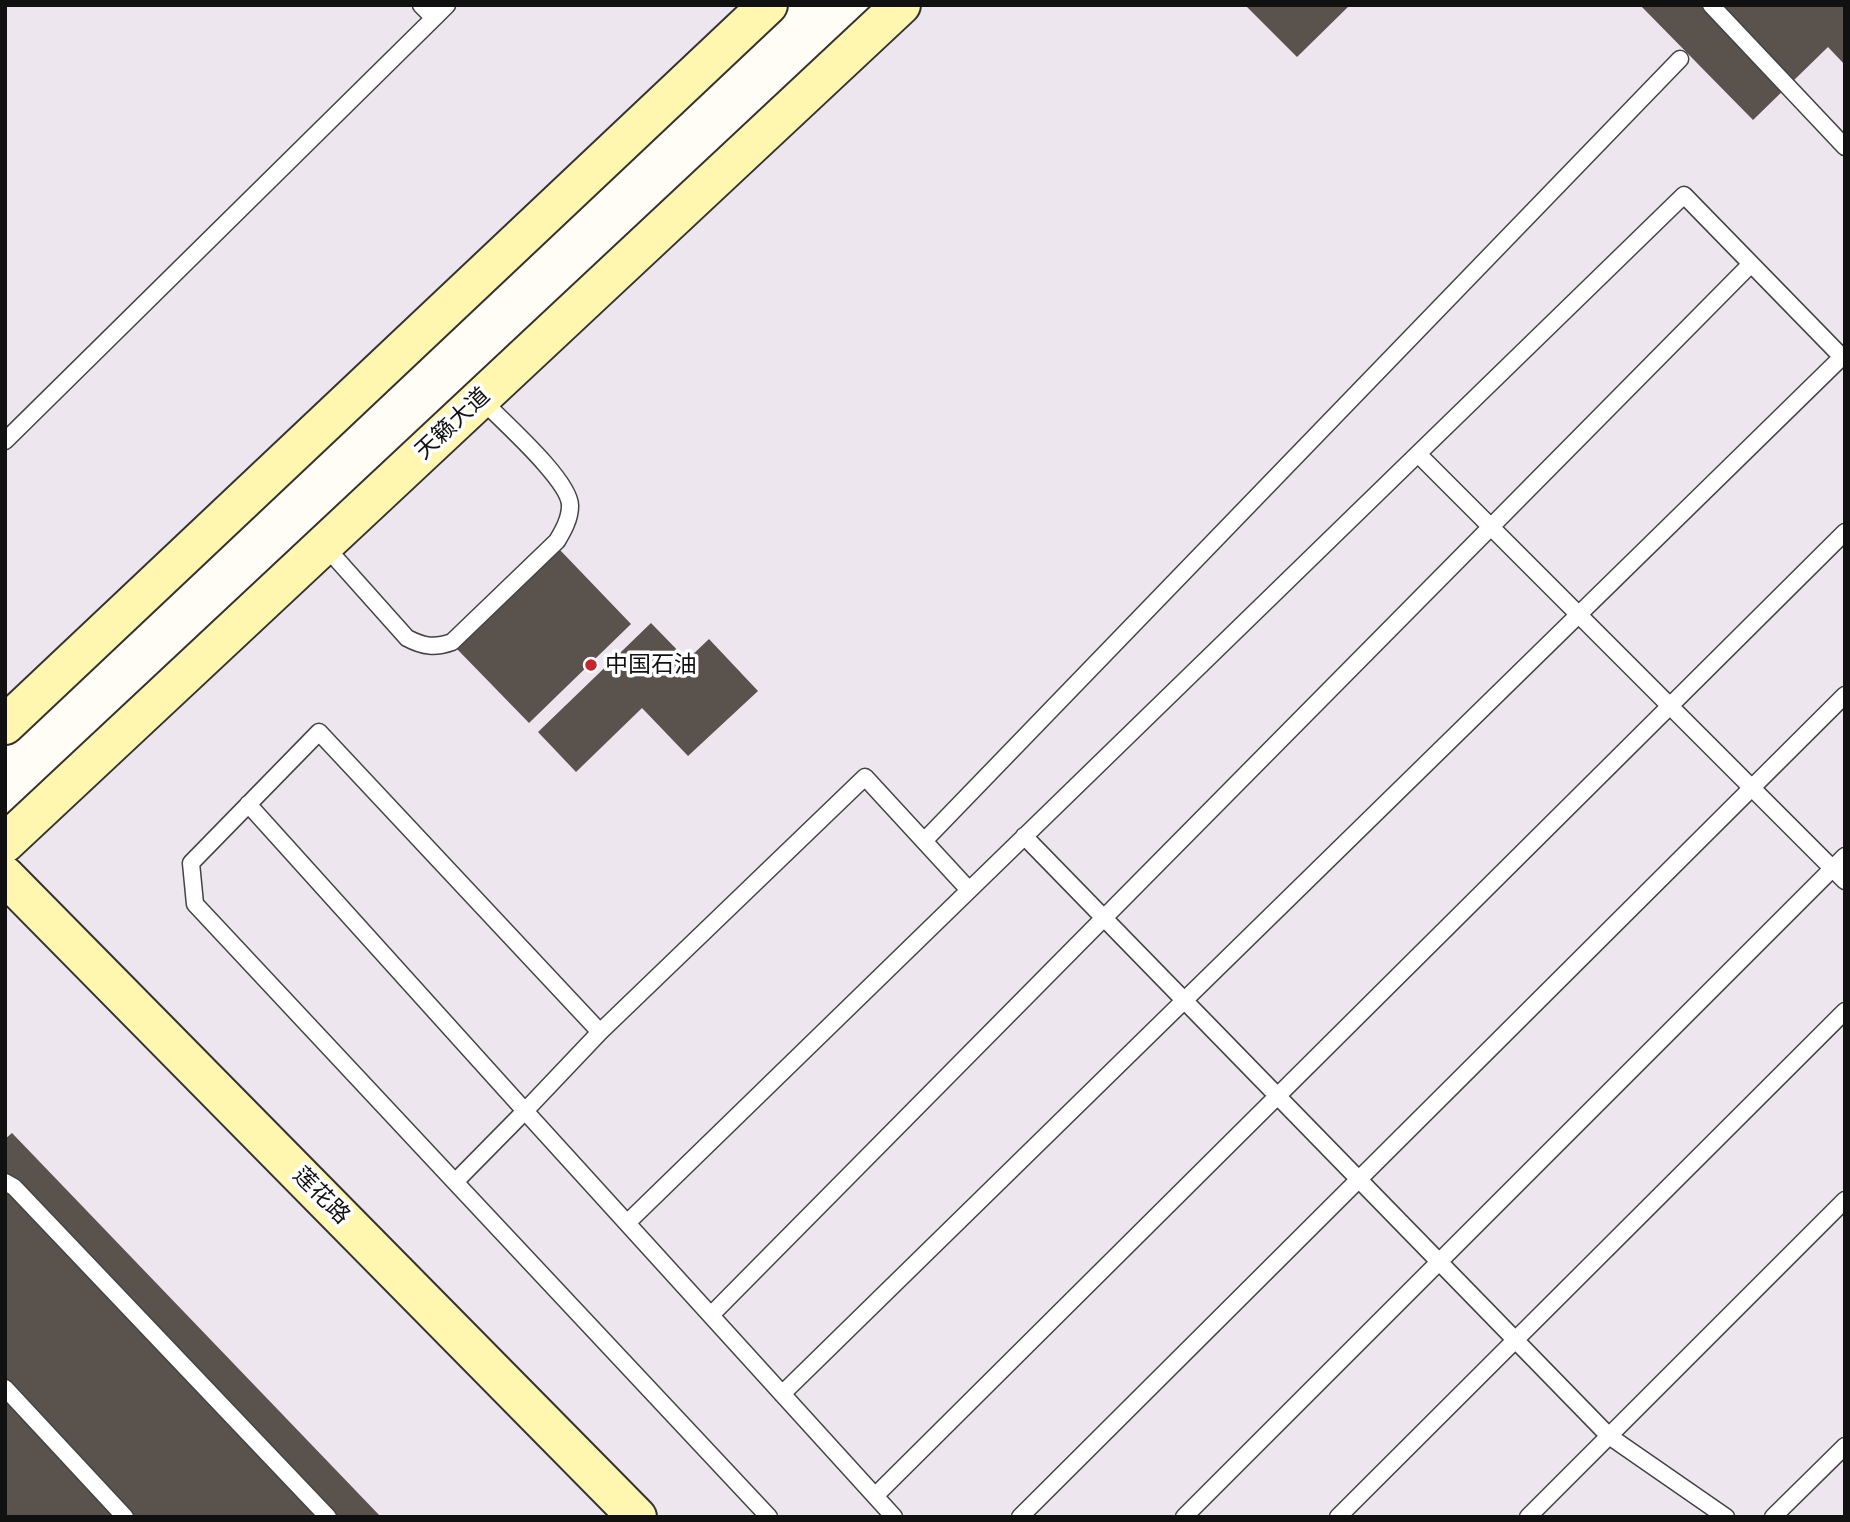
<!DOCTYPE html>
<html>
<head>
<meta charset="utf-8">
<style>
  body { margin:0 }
  #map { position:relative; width:1850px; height:1522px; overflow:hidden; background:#fffdf5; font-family:"Noto Serif",serif }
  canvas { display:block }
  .frame { position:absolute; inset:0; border:7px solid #111; pointer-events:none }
</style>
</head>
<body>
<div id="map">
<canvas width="1850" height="1522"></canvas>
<div class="frame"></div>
</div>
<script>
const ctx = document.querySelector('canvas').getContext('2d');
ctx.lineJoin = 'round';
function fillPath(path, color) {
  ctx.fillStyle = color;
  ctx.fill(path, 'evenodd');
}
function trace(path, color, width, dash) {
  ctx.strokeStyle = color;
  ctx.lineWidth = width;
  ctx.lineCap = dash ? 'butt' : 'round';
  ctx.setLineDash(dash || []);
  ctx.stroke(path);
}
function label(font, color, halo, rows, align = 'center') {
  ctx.font = font + ' "Noto Serif","Noto Sans SC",serif';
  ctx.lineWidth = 7;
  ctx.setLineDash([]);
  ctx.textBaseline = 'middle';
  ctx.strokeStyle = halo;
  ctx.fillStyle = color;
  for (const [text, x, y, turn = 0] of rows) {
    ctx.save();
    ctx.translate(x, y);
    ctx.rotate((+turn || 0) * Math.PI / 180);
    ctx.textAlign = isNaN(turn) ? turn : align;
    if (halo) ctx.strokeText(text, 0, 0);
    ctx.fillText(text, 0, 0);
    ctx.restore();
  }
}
const industrial = new Path2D(`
  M5,5h763l-763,720z
  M896,5h949v1512h-1840v-674z`);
const building = new Path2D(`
  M1245,5h105l-53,52z
  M1640,5h205v60l-17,-18 -75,73z
  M560,550l71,74 -102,99 -72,-74z
  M651,623l36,37 22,-21 49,52 -70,65 -46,-48 -66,64 -38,-40z
  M12,1133l369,384h-376v-378z`);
const lane = new Path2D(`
  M421,5l13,13 13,-13
  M1711,5l134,142
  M5,441l429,-423
  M1418,454l427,427
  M324,545l83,93c17,9 28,10 45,4l105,-101c6,-10 13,-22 13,-35 1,-25 -70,-87 -89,-107
  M248,804l277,307 75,-79
  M1024,836l585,600 117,81
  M924,841l756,-782
  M5,1182l9,5 314,330
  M455,1182l-260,-278 -4,-41 128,-131 281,300 265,-255 104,113
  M627,1223l1057,-1028 158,162
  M711,1315l1040,-1051
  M5,1388l120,129
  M782,1394l1063,-1040
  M875,1496l970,-964
  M769,1517l-314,-335 70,-71 369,406
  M1020,1517l825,-822
  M1184,1517l661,-661
  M1338,1517l507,-506
  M1528,1517l317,-317
  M1773,1517l72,-71`);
const secondary = new Path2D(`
  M5,725l763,-720
  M5,843l896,-838
  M5,876l632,641`);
const markers = [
  [591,665,7,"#c4262e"]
];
const streetNames = [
  ["天籁大道",453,424,-43],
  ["莲花路",321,1196,45]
];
const poiNames = [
  ["中国石油",605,665]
];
fillPath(industrial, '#eee6ef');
fillPath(building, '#5a524d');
trace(lane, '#444', 19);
trace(secondary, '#333', 42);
trace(lane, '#fff', 16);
trace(secondary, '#fff6b0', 38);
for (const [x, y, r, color] of markers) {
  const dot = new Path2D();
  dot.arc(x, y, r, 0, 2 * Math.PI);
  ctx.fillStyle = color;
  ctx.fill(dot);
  trace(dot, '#fff', 2.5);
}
label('23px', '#111', '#fff', streetNames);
label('23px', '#111', '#fff', poiNames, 'left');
</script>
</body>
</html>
